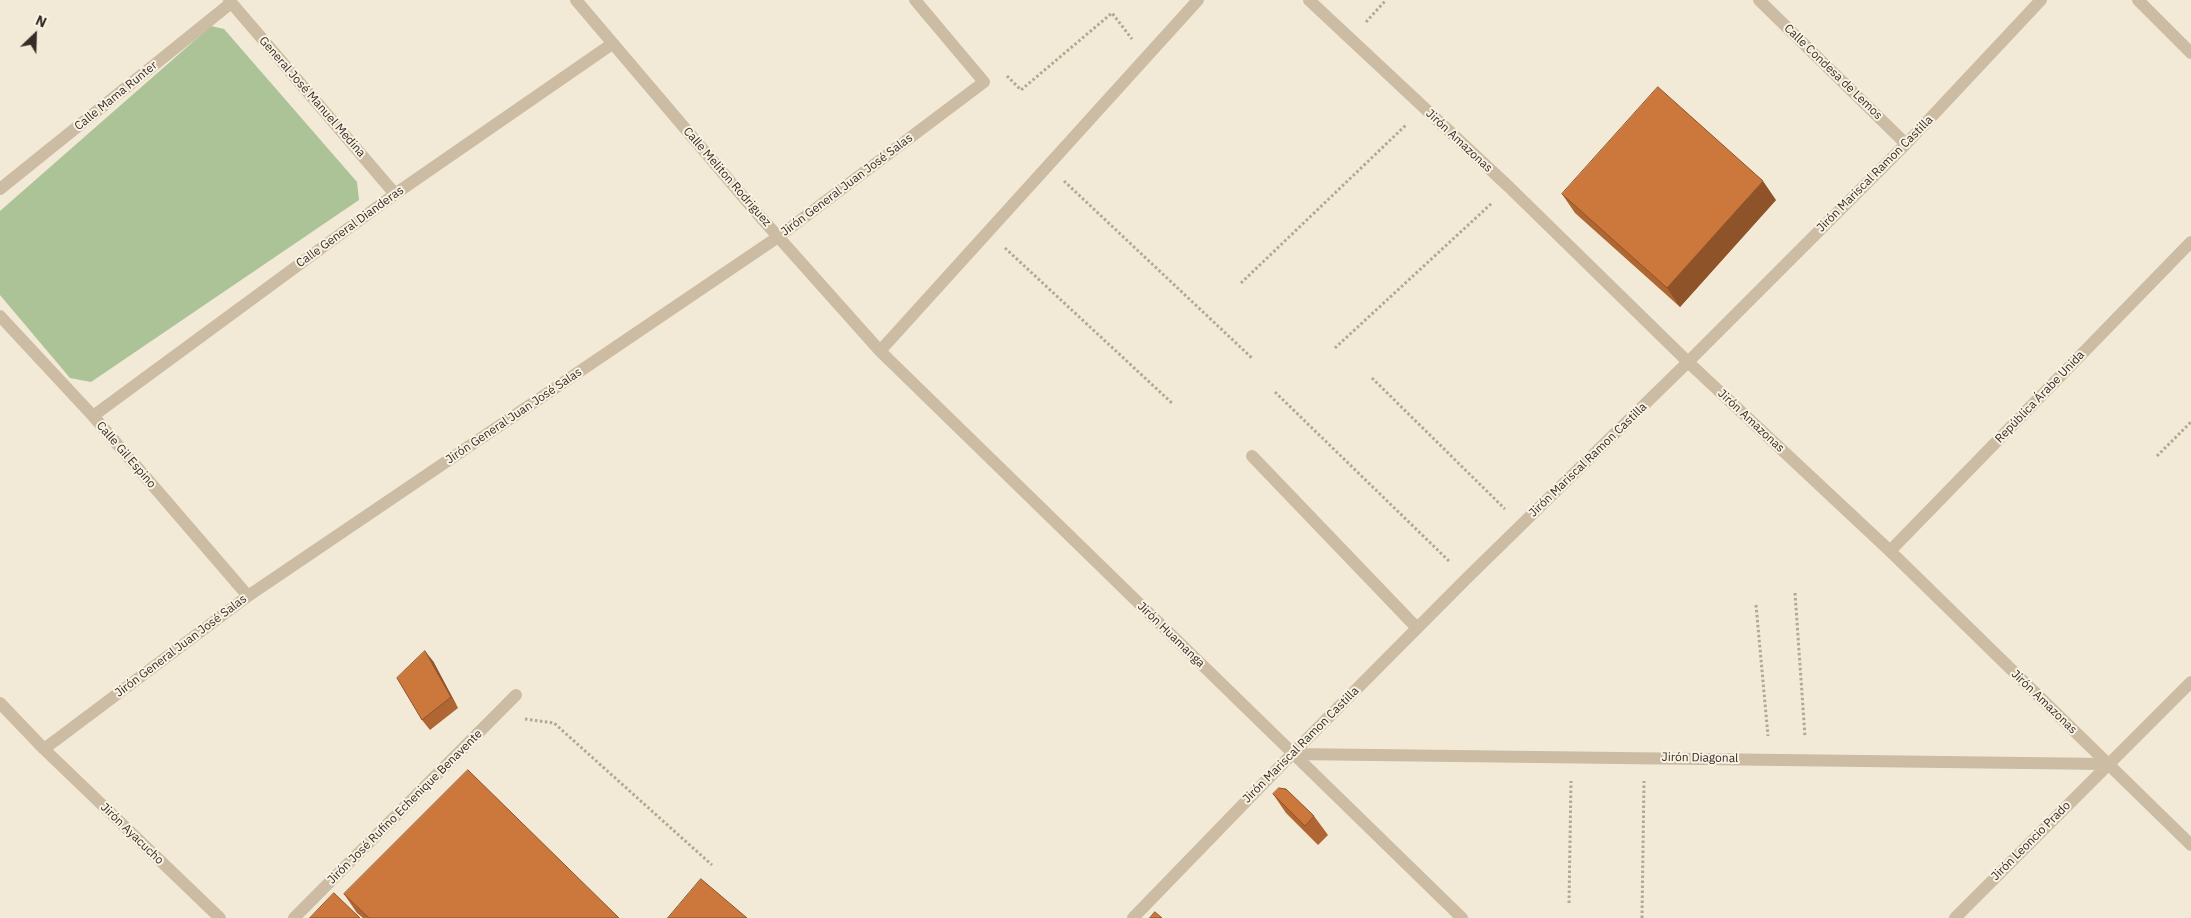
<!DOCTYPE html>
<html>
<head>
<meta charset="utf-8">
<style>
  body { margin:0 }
  #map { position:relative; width:2191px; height:918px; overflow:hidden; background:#f2ead7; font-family:"IBM Plex Sans",sans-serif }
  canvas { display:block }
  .north { position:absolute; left:10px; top:10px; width:50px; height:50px; -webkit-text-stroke:4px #faf3e3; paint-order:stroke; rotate:24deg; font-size:14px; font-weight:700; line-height:20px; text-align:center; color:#352d25 }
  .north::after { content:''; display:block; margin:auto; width:18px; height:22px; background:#352d25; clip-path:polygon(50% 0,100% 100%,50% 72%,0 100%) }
</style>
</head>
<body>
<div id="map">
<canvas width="2191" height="918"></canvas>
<div class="north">N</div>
</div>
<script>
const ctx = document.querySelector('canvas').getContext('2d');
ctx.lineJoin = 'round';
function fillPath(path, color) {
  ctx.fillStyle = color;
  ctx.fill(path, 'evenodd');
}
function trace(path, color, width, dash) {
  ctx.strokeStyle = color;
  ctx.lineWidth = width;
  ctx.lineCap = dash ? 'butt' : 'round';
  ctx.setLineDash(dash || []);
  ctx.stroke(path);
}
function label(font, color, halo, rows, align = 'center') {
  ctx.font = font + ' "IBM Plex Sans",sans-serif';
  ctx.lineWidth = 4;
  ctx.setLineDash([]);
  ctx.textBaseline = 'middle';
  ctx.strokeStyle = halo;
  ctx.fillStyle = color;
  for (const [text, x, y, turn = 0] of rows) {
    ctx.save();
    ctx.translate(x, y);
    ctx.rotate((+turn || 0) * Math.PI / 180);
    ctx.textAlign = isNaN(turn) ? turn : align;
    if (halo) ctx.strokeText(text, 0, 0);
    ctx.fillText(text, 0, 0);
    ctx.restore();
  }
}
const green = new Path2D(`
  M211,26l13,3 133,153 2,18 -268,182 -21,-4 -70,-83v-84z`);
const path = new Path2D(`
  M1366,22l20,-22
  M1007,76l14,14 91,-77 20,26
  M1064,181l189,178
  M1005,248l168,156
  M1241,283l166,-159
  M1335,348l157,-145
  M1372,378l133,131
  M1275,392l175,170
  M2157,456l34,-34
  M1795,593l10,144
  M1756,605l12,131
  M525,719l29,4 158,142
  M1569,903l2,-122
  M1642,918l2,-137`);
const service = new Path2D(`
  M1252,456l165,172`);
const minor = new Path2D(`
  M229,0l166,194
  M576,0l180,212 124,139 582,567
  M1309,0l200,187 179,175 202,189 301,294
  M1759,0l147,144
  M2138,0l53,53
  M0,189l231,-186
  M0,316l93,100 155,180
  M880,351l318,-351
  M93,416l302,-222 217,-150
  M1890,551l301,-309
  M0,703l44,46 176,169
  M44,749l204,-153 530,-359 206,-155 -69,-82
  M1292,754l815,10
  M294,918l222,-223
  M1133,918l159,-164 175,-176 221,-216 218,-218 135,-144
  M1955,918l236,-236`);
const wall = new Path2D(`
  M1562,194l214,6 -96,107 -105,-94z
  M433,661l25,47 -28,22 -8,-10z
  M1273,794l41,22 14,19 -10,10 -32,-32z
  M344,894l275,24h-256l-6,-5z`);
const shadedWall = new Path2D(`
  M1763,181l13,19 -96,107 -13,-19z
  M425,651l8,10 25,47 -7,-11z`);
const building = new Path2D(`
  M1658,87l105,94 -96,107 -105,-94z
  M425,651l26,46 -29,23 -25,-42z
  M468,770l151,148h-250l-25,-24z
  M1279,788l7,1 28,27 -9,10 -32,-32z
  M701,879l46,39h-79z
  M334,893l26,25h-50z
  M1155,912l7,6h-12z`);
const streetNames = [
  ["Calle Condesa de Lemos",1833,72,44],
  ["Calle Mama Runter",116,96,-39],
  ["General José Manuel Medina",312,97,49],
  ["Jirón Amazonas",1459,141,43],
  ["Jirón Mariscal Ramon Castilla",1875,174,-45],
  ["Calle Meliton Rodriguez",727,177,49],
  ["Jirón General Juan José Salas",847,185,-37],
  ["Calle General Dianderas",350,227,-36],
  ["República Árabe Unida",2040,397,-46],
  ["Jirón General Juan José Salas",514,416,-34],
  ["Jirón Amazonas",1751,421,43],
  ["Calle Gil Espino",126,455,49],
  ["Jirón Mariscal Ramon Castilla",1588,460,-44],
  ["Jirón Huamanga",1171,635,44],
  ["Jirón General Juan José Salas",181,646,-37],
  ["Jirón Amazonas",2044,702,44],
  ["Jirón Mariscal Ramon Castilla",1301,745,-45],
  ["Jirón Diagonal",1700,758,1],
  ["Jirón José Rufino Echenique Benavente",405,807,-45],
  ["Jirón Ayacucho",132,834,44],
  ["Jirón Leoncio Prado",2031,841,-45]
];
fillPath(green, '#acc297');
trace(path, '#b6a68d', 3, [2.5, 2.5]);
trace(service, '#cbbca3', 12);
trace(minor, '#cbbca3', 12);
fillPath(wall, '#af6633');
fillPath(shadedWall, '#8f5329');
fillPath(building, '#cc773b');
trace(building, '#8f5329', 1);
label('12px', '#352d25', '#faf3e3', streetNames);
</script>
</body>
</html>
